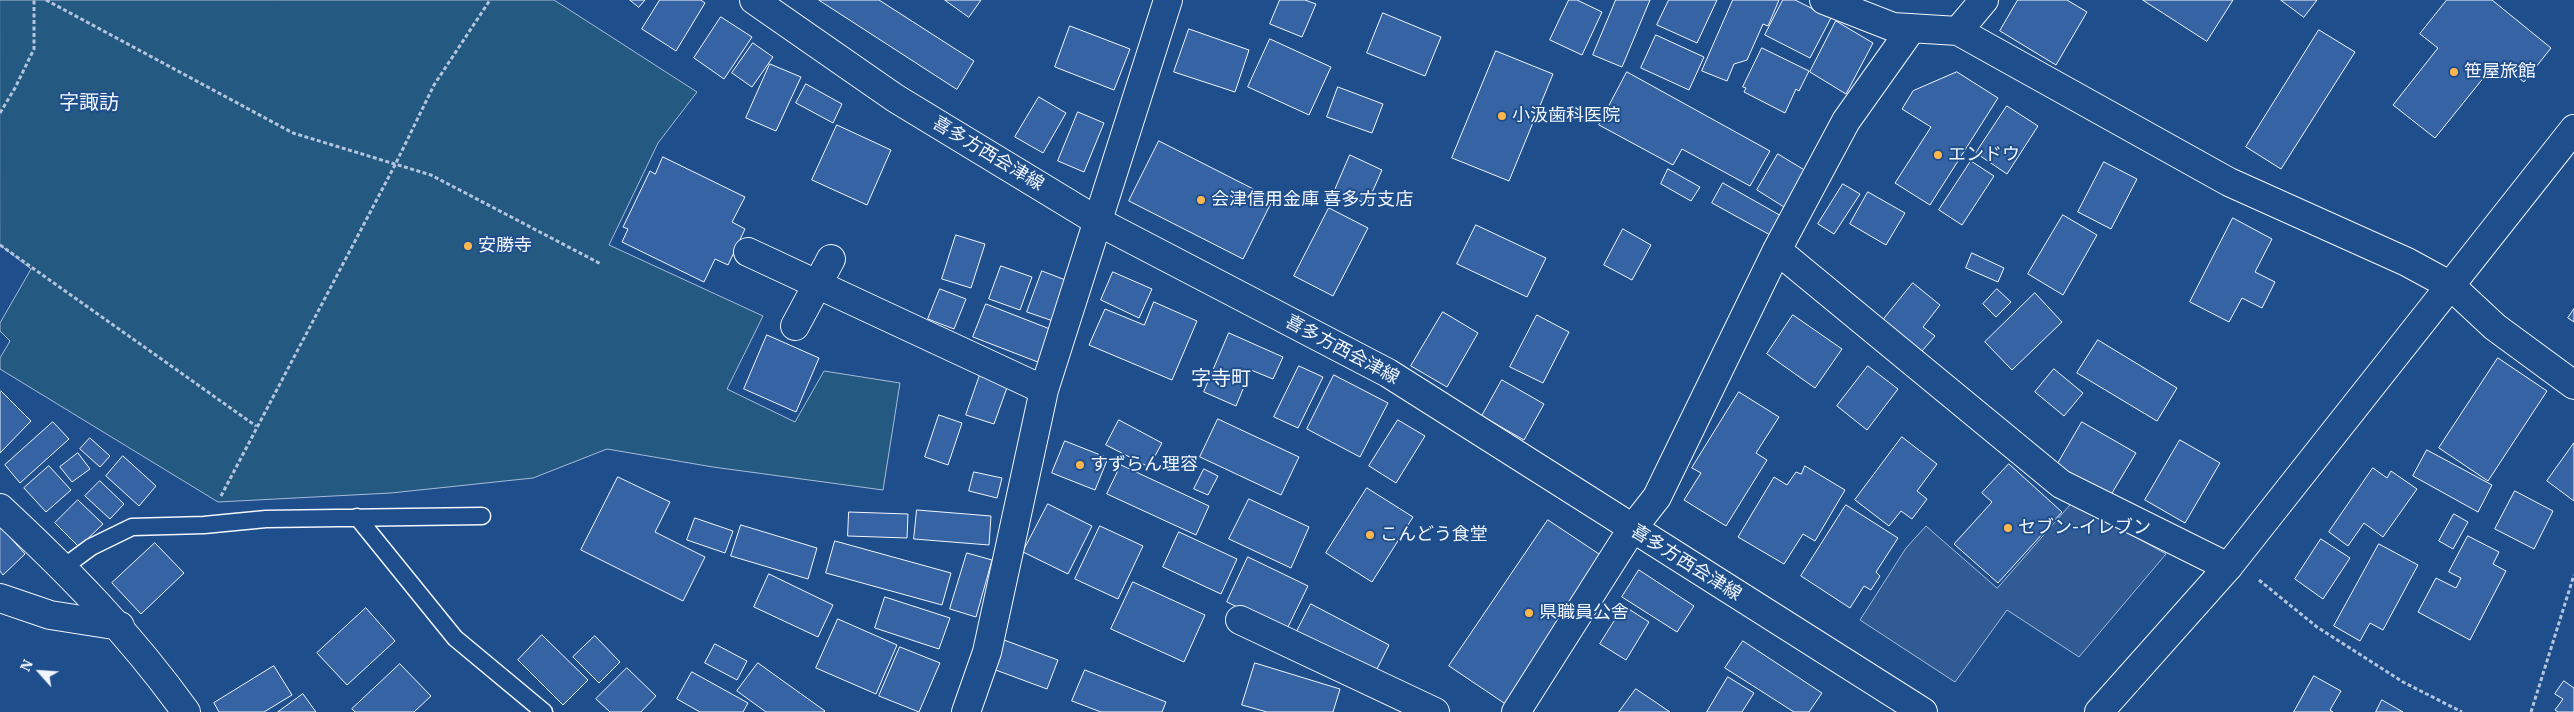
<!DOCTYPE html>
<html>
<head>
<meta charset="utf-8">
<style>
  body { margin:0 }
  #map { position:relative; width:2574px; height:712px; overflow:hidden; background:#1f4e8c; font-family:"IBM Plex Serif",serif }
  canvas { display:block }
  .north { position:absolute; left:15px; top:647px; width:50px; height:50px; -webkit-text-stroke:4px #1f4e8c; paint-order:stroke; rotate:296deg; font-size:14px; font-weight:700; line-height:20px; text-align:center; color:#f2f6ff }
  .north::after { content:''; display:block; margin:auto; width:18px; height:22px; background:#f2f6ff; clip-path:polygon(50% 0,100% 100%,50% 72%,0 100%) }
</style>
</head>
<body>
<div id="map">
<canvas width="2574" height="712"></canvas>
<div class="north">N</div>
</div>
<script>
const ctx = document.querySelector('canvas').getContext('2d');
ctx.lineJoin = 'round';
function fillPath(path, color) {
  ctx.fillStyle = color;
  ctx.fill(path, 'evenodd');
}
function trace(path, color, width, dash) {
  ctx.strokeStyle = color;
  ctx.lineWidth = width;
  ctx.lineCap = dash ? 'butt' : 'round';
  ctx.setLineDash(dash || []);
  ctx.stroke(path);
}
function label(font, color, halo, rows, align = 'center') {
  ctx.font = font + ' "IBM Plex Serif","Noto Sans JP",serif';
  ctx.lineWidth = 4;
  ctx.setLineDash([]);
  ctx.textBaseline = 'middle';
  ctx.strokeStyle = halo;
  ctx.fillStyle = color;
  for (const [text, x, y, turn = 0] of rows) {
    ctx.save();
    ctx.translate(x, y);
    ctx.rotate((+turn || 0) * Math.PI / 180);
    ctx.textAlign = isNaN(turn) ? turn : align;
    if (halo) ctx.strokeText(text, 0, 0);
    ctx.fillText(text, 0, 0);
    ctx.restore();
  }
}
const green = new Path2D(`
  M0,0h554l143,92 -39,51 -49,102 154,71 -36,73 68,33 29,-51 76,12 -17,107 -170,-23 -106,-18 -74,29 -142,15 -173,9 -218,-133v-11l10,-17 -10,-10v-8l31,-54 -31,-24z`);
const parking = new Path2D(`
  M2073,502l93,52 -87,103 -72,-47 -52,72 -95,-62 46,-72 20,-22 71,62z`);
const building = new Path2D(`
  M630,0h15l-6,7z
  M660,0h41l4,3 -29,48 -34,-22z
  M819,0h60l95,61 -17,28z
  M945,0h36l-12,17z
  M1280,0h25l11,4 -14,33 -32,-13z
  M1569,0h8l25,12 -20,43 -32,-15z
  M1616,0h34l-28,67 -29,-12z
  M1669,0h48l-20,43 -40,-18z
  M1733,0h46l-11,26 -5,-2 -16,36 -13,4 -7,17 -25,-10z
  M1783,0h12l36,18 -21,40 -45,-23z
  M2018,0h49l20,12 -31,53 -56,-34z
  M2143,0h90l-26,41z
  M2281,0h36l-13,17z
  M2447,0h45l59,48 -27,34 -27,-21 -62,77 -42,-33 45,-57 -18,-14z
  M1383,13l58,24 -16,39 -58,-23z
  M721,17l31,20 -28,42 -30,-21z
  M1836,21l37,22 -27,51 -36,-22z
  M1070,26l60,23 -16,41 -59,-23z
  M1189,29l60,21 -14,42 -61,-20z
  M2319,30l36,22 -74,117 -35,-22z
  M1656,35l48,22 -15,33 -48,-22z
  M1270,39l61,28 -22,48 -61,-28z
  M753,43l20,14 -21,30 -20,-14z
  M1762,48l47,23 -10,20 -3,-2 -11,24 -41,-21 2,-4 -3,-1z
  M1496,51l57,23 -44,107 -57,-23z
  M770,64l31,13 -25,54 -30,-13z
  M1627,72l143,79 -20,35 -68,-37 -9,16 -74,-40z
  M1957,72l41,26 -68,107 -35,-22 36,-56 -29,-18 11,-18z
  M806,84l36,20 -9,19 -37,-20z
  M1338,87l45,17 -11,29 -45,-16z
  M1039,97l27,16 -23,40 -28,-16z
  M2007,106l31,20 -31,48 -31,-21z
  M1078,112l26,11 -20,49 -26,-11z
  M837,125l54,25 -24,55 -55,-25z
  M1159,141l114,58 -30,60 -114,-58z
  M1778,154l28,17 -22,36 -27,-17z
  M1350,155l32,15 -15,34 -32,-14z
  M663,157l82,40 -13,25 13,7 -17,36 -13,-6 -11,23 -82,-40 6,-13 -5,-2 27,-56 5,3z
  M1971,161l23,15 -32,49 -23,-15z
  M2104,162l33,17 -26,50 -33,-17z
  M1668,169l32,18 -9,14 -30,-17z
  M1723,183l60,34 -11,19 -60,-33z
  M1843,184l17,10 -26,40 -16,-10z
  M1868,192l37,21 -19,32 -36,-21z
  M1329,208l39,20 -35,68 -39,-20z
  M2063,215l34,20 -34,60 -35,-21z
  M2233,218l39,21 -17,33 20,10 -13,26 -20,-10 -13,24 -39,-20z
  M1476,225l70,33 -19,39 -70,-33z
  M1623,229l28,16 -19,35 -28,-15z
  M956,235l29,9 -14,44 -29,-9z
  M1972,253l32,15 -6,14 -32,-14z
  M1001,266l31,11 -12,33 -31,-11z
  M1042,271l26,10 -15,40 -26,-9z
  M1113,272l39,17 -13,29 -38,-18z
  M1913,283l27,22 -17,22 12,9 -13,15 -39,-31z
  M940,289l26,10 -12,30 -26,-10z
  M1997,289l14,13 -15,15 -13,-13z
  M2035,293l27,29 -50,48 -27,-28z
  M1154,302l43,19 -25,59 -83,-35 16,-36 39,16z
  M986,304l69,27 -12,33 -70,-27z
  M2574,309v13l-6,-4z
  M1443,312l35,21 -31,54 -36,-21z
  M1537,315l32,17 -26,51 -33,-16z
  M1793,315l49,34 -27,39 -48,-34z
  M1229,333l54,24 -10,22 -22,-9 -15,36 -32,-14z
  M767,335l52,23 -23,54 -52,-23z
  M2098,340l79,48 -20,33 -80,-48z
  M2498,358l49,33 -59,90 -49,-33z
  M1299,366l24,11 -25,51 -24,-11z
  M1868,366l30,23 -31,41 -30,-24z
  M2054,369l29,24 -19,23 -29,-24z
  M981,372l28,10 -15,42 -28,-9z
  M1334,375l54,28 -28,54 -53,-28z
  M1502,380l42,24 -20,36 -42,-24z
  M1,391l30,30 -31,32v-61z
  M1739,392l40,25 -23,36 11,7 -41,66 -42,-26 17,-27 -9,-5z
  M939,415l23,8 -14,42 -23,-8z
  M1218,419l81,38 -18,38 -81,-38z
  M1119,420l43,23 -13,24 -43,-22z
  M1398,420l27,16 -29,47 -27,-17z
  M53,422l16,17 -49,44 -15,-18z
  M2082,422l54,31 -30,50 -53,-31z
  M1902,437l35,27 -20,27 10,8 -15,20 -11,-8 -12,15 -34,-26z
  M90,438l20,18 -10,11 -20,-18z
  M2180,440l40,23 -35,60 -40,-23z
  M1065,441l43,17 -13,32 -43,-17z
  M2574,443v58l-27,-20z
  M2427,450l65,35 -14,27 -65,-36z
  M78,453l12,16 -18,13 -12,-15z
  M123,456l33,30 -17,20 -33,-30z
  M2009,464l53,48 -64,71 -44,-39 38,-42 -10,-9z
  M1121,465l88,41 -13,29 -89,-41z
  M49,466l22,24 -25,22 -22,-24z
  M1805,466l40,24 -30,51 -12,-7 -19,30 -46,-27 36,-60 13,8 9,-13 5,2z
  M2373,468l14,10 4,-7 26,18 -34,48 -19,-14 -16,23 -19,-14z
  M1204,469l14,7 -10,19 -14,-6z
  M974,472l28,6 -5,20 -28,-7z
  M618,477l52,25 -15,30 50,25 -22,44 -102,-51z
  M100,481l24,23 -14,15 -25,-23z
  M1367,488l46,29 -41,65 -46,-29z
  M2515,491l38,20 -19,38 -39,-20z
  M1249,499l60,28 -18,41 -62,-29z
  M78,500l25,24 -24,23 -24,-24z
  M1048,504l44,22 -24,48 -45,-22z
  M1846,505l52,33 -22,34 4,4 -9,14 -7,-4 -14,22 -49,-32z
  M917,510l74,6 -2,29 -75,-6z
  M849,512l59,2 -1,24 -59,-2z
  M2454,514l14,8 -15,27 -14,-8z
  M695,518l38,13 -8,22 -38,-13z
  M1548,520l60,40 -98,147 -61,-41z
  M741,525l76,23 -9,31 -77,-23z
  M0,526l25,28 -22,21 -3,-4z
  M1100,526l43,20 -25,53 -43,-20z
  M1179,532l58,27 -16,35 -58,-27z
  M2468,536l31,16 -6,12 13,7 -36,69 -52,-28 18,-34 20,10 5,-10 -12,-6z
  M2321,539l29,19 -27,41 -28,-20z
  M835,541l116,32 -9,32 -116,-32z
  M155,543l29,30 -43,41 -29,-31z
  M2379,544l39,21 -35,65 -13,-7 -10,18 -26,-15z
  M967,553l25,7 -16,57 -26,-8z
  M1248,557l60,29 -22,45 -59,-29z
  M1639,570l55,36 -17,26 -55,-35z
  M769,574l64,31 -15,32 -64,-30z
  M1133,582l72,33 -21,47 -73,-33z
  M885,597l65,21 -11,31 -64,-21z
  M1311,604l78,41 -15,30 -79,-40z
  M1624,606l25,16 -23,38 -26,-16z
  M366,608l29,33 -48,44 -30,-32z
  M838,619l59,26 -21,49 -60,-26z
  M542,635l46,45 -25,25 -45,-45z
  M595,636l25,26 -21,21 -26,-26z
  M1004,640l54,20 -11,29 -54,-20z
  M1743,641l79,52 -13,19h-15l-69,-44z
  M715,644l32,17 -10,19 -32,-17z
  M900,647l40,16 -21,49 -40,-16z
  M758,663l67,48 -1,1h-58l-29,-21z
  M1255,663l85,26 -7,23h-66l-25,-7z
  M400,664l31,32 -17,16h-59l-3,-3z
  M274,666l18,29 -28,17h-45l-5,-9z
  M627,668l29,28 -15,16h-31l-14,-13z
  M1085,670l81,32 -4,10h-61l-29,-11z
  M692,672l56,31 -5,9h-43l-23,-13z
  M2314,676l27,15 -11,19 3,2h-39z
  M1728,677l26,16 -12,19h-35z
  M2564,681l10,7v24h-16l-3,-2 8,-11 -8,-5z
  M1636,689l34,23h-51z
  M303,694l13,18h-38z
  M2382,700l21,12h-27z`);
const path = new Path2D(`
  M46,0l247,133 138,42 170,89
  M0,113l15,-25 19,-39v-49
  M0,245l256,181
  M221,496l174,-331 39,-80 56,-85
  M2259,580l58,47 86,55 59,30
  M2531,712l43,-137`);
const lane = new Path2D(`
  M357,517l98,121 89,74
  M64,567l27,-20 41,-20 72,-2 62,-6 216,-3`);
const street = new Path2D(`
  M1824,0l69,27 65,4 271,151 178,80 44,24 44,41 79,58
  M1958,31l26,-31
  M1777,250l284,234 167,83
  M748,252l296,138
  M795,326l36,-67
  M0,598l50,17 70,11
  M1240,620l195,92
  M966,712l21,-60 57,-262 124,-390
  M1516,712l116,-183 25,-32 120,-247 69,-129 66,-93`);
const secondary = new Path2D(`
  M0,508c70,65 130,126 186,204
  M2099,712l129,-145 346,-438`);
const primary = new Path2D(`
  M754,0l141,98 204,124 289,151 535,339`);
const markers = [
  [2454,72,5,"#ffb74d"],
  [1502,116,5,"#ffb74d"],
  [1938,155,5,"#ffb74d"],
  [1201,200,5,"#ffb74d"],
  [468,246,5,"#ffb74d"],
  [1080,465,5,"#ffb74d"],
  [2008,528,5,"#ffb74d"],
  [1370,535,5,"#ffb74d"],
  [1529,613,5,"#ffb74d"]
];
const poiNames = [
  ["笹屋旅館",2464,72],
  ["小汲歯科医院",1512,116],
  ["エンドウ",1948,155],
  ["会津信用金庫 喜多方支店",1211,200],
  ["安勝寺",478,246],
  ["すずらん理容",1090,465],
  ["セブン-イレブン",2018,528],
  ["こんどう食堂",1380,535],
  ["県職員公舎",1539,613]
];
const streetNames = [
  ["喜多方西会津線",988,154,31],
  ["喜多方西会津線",1342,350,28],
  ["喜多方西会津線",1686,563,32]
];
const quarterNames = [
  ["字諏訪",89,103],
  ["字寺町",1221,379]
];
fillPath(green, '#245a82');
trace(green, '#a8bbd7', 1);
fillPath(parking, '#305b95');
trace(parking, '#a8bbd7', 1);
fillPath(building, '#3563a3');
trace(building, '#f2f6ff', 1);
trace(lane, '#f2f6ff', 19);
trace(street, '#f2f6ff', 30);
trace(secondary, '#f2f6ff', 30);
trace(primary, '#f2f6ff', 30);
trace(path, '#b3c4dc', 3, [4, 2.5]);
trace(lane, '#1f4e8c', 16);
trace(street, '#1f4e8c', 28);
trace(secondary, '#1f4e8c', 28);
trace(primary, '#1f4e8c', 28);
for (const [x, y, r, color] of markers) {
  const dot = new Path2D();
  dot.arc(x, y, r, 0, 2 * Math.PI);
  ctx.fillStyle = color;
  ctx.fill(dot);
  trace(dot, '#1f4e8c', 2);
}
label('18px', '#f2f6ff', '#1f4e8c', poiNames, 'left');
label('18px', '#f2f6ff', '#1f4e8c', streetNames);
label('20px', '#f2f6ff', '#1f4e8c', quarterNames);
</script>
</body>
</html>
